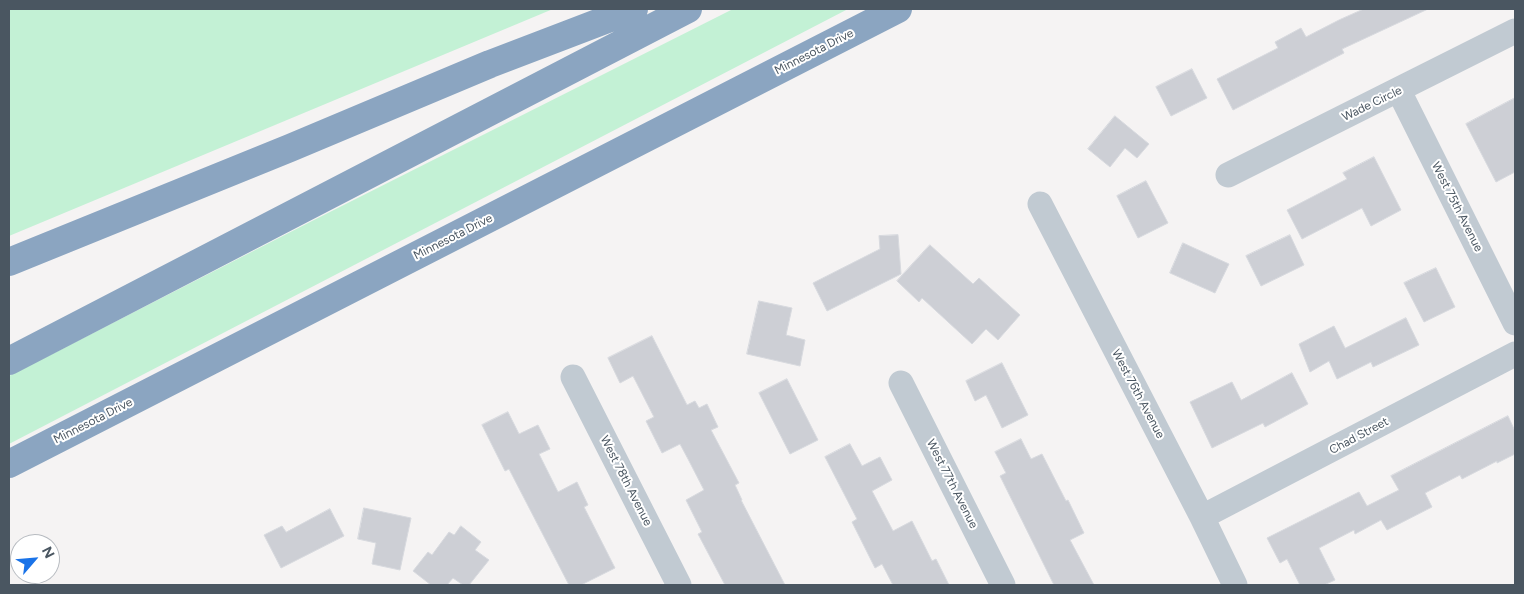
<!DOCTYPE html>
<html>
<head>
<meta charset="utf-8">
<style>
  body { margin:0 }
  #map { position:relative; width:1524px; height:594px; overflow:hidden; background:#f5f3f3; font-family:Figtree,sans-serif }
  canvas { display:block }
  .frame { position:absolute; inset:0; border:10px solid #4a5661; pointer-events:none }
  .north { position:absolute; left:10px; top:534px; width:50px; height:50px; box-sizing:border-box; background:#fff; border:1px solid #b7bbc0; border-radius:50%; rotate:63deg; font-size:14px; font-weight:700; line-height:20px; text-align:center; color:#4a5661 }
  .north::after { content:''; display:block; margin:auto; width:18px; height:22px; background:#1a73e8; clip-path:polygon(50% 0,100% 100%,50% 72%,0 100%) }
</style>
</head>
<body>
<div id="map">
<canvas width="1524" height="594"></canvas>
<div class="frame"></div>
<div class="north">N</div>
</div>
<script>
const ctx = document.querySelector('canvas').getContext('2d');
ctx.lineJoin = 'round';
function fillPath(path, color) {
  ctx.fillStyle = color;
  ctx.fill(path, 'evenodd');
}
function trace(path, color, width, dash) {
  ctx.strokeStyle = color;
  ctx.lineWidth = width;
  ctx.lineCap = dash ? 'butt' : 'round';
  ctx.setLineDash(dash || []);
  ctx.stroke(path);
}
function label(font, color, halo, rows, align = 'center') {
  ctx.font = font + ' Figtree,sans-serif';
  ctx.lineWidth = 4;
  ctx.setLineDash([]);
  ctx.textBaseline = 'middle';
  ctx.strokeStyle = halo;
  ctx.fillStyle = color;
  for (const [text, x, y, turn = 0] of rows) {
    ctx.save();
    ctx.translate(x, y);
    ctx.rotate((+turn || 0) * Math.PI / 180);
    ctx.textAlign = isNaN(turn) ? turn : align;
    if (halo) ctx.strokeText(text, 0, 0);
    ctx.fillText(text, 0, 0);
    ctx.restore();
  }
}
const green = new Path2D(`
  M9,9h544l-544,227z
  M733,9h115l-839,435v-68l303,-155z`);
const building = new Path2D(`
  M1364,9h64l-86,40 2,4 -111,57 -16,-31 61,-31 -3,-6 26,-14 5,9 33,-17z
  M1192,69l15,29 -36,18 -15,-29z
  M1515,98v74l-19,10 -30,-58z
  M1115,116l34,28 -12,14 -12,-10 -15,19 -22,-18z
  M1374,157l27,53 -30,16 -9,-18 -60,31 -15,-29 60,-31 -4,-6z
  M1146,181l22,42 -30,15 -21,-42z
  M898,235l3,39 -74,37 -14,-28 67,-34 -1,-13z
  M1290,235l14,30 -43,21 -15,-30z
  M1183,243l46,21 -14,29 -45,-20z
  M930,245l43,39 6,-6 41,37 -22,25 -12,-11 -14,15 -50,-46 -3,4 -22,-21z
  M1436,268l19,39 -31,15 -20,-39z
  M759,301l33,7 -6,27 19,5 -5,26 -53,-12z
  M1406,318l13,27 -46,22 -2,-5 -34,17 -8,-18 -19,11 -11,-28 35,-18 11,22z
  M652,336l35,69 8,-4 4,7 8,-4 11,23 -7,3 28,53 -4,2 7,15h-1l44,85h-60l-27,-51 4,-2 -16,-32 18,-10 -16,-31 -8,-15 -18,9 -16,-32 8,-4 -21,-41 -13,7 -12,-25z
  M1002,363l26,52 -26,13 -16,-33 -11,6 -9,-20z
  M1292,373l16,31 -43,23 -2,-4 -51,25 -22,-46 42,-20 9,18z
  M787,379l31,61 -28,14 -31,-61z
  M508,412l11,22 19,-9 12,24 -11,5 19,38 19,-10 11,23 -4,2 31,61 -34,17h-12l-60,-116 -4,2 -23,-46z
  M1508,416l7,15v23l-18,9v-2l-35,18 -2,-4 -35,18 7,14 -45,23 -6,-10 -26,14 -1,-4 -35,18 16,32 -11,5h-24l-13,-26 -7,4 -13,-25 92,-46 8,14 32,-16 -8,-14z
  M1021,439l10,20 11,-5 24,47 2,-1 16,33 -14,7 24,45h-40l-54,-109 6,-3 -11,-21z
  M850,444l12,22 18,-9 12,23 -20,11 21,40 19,-10 20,40 4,-2 13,26h-56l-11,-21 -7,4 -23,-46 5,-3 -32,-62z
  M364,508l47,10 -11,52 -28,-6 4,-21 -18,-4z
  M330,509l14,27 -63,32 -17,-33 18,-9 4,6z
  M461,526l20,16 -6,8 14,10 -20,25h-6l-10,-7 -6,7h-16l-18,-14 15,-19 4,3 17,-23 5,3z`);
const street = new Path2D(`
  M1399,91l116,232
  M1228,175l287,-144
  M1040,204l162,313 33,68
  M573,377l106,208
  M901,383l102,202
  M1202,517l313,-163`);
const highway = new Path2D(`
  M9,262l281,-114 200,-84 144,-55
  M9,361l679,-352
  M9,464l889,-455`);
const streetNames = [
  ["Minnesota Drive",814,52,-27],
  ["Wade Circle",1372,104,-26],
  ["West 75th Avenue",1457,207,63],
  ["Minnesota Drive",453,237,-27],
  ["West 76th Avenue",1138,394,62],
  ["Minnesota Drive",93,421,-27],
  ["Chad Street",1359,436,-28],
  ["West 78th Avenue",626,481,63],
  ["West 77th Avenue",952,484,63]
];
fillPath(green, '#c3f1d5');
fillPath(building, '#cdcfd5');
trace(building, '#d7d9de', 1);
trace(street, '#c1cad2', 25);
trace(highway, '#8ba5c1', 28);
label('12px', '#4a5661', '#fff', streetNames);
</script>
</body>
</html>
